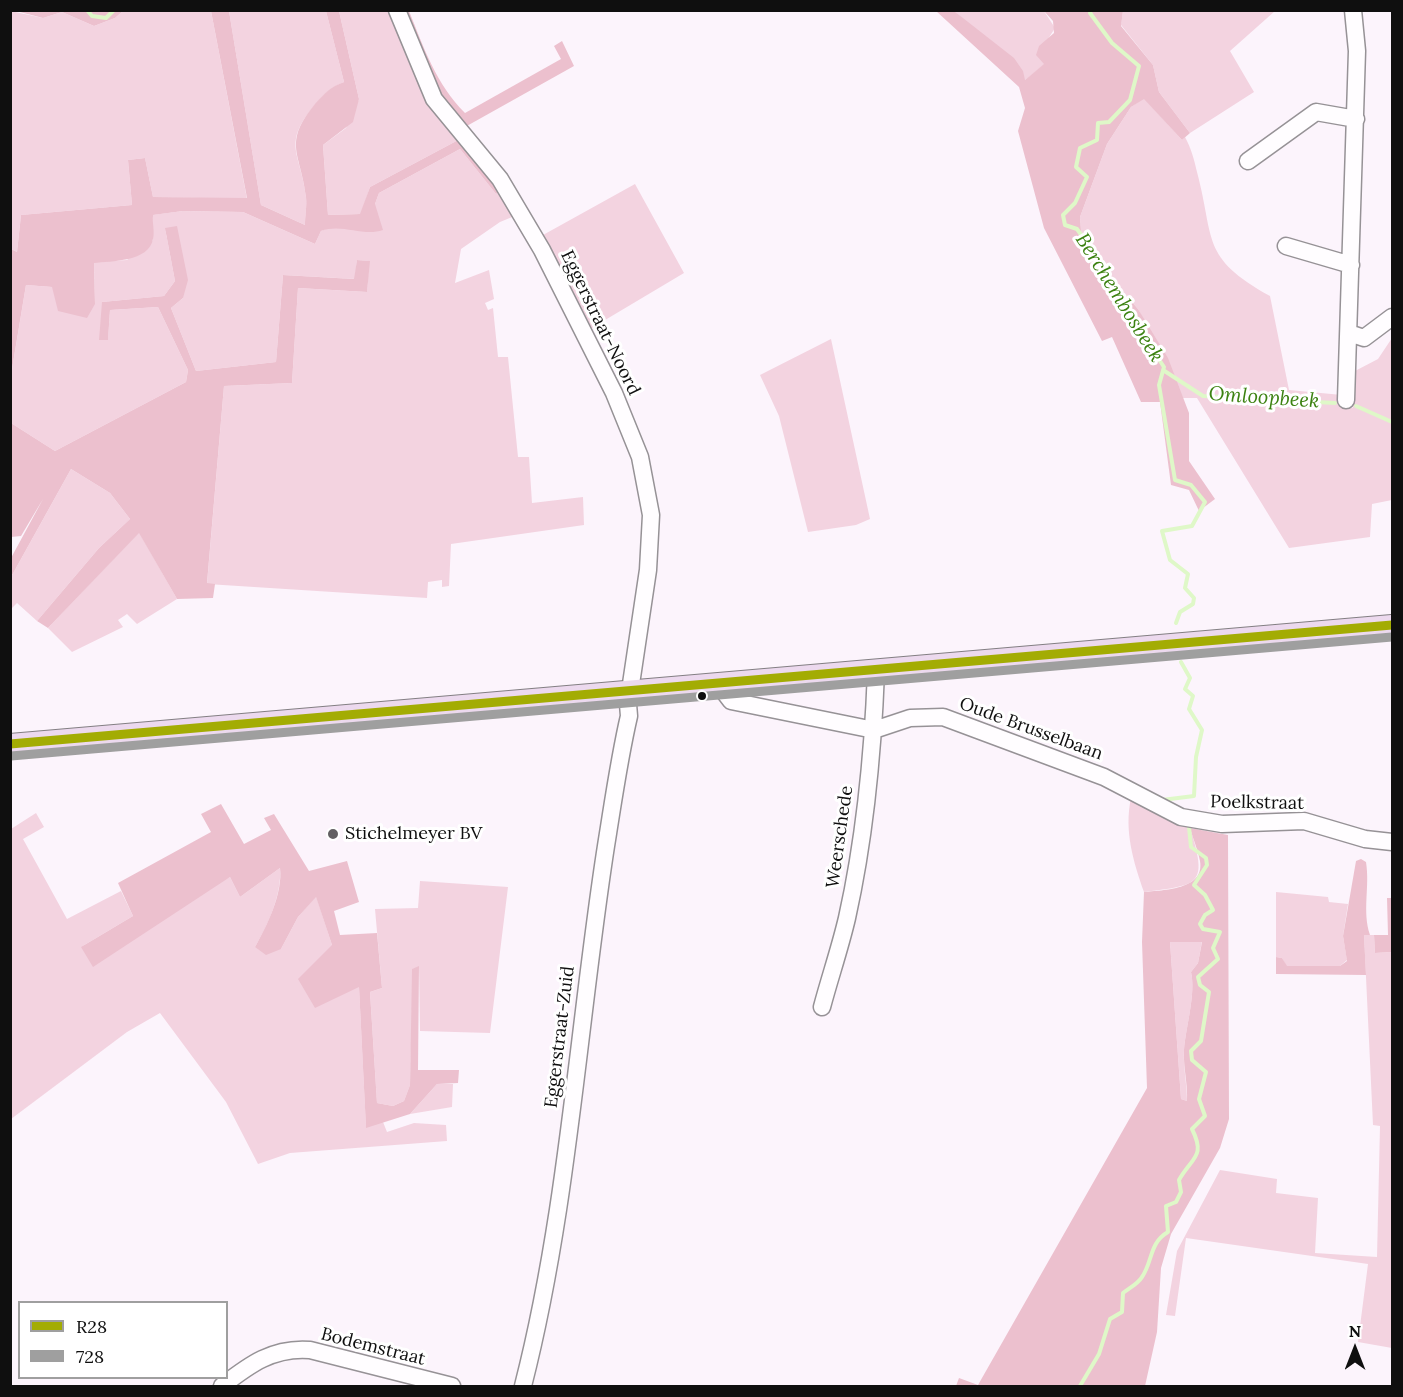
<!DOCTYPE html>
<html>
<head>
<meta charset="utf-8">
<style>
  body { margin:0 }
  #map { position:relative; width:1403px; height:1397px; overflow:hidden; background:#fcf4fc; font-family:Lora,serif }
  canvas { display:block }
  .frame { position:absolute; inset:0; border:12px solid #0f0f0f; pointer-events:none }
  .legend { position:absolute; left:18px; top:1301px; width:210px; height:78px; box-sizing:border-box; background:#fff; border:2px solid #9f9f9f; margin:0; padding:8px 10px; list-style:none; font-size:18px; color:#0f0f0f }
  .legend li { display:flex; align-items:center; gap:12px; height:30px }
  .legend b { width:30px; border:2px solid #9f9f9f }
  .north { position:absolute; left:1325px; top:1319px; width:60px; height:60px; -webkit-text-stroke:4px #fff; paint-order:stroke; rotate:0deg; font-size:16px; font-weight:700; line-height:24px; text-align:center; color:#0f0f0f }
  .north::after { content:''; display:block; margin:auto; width:21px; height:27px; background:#0f0f0f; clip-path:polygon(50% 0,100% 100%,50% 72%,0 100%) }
</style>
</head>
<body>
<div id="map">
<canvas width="1403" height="1397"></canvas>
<div class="frame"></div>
<ul class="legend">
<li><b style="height:8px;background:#a3ac03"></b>R28</li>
<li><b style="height:8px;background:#9f9f9f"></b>728</li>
</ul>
<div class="north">N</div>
</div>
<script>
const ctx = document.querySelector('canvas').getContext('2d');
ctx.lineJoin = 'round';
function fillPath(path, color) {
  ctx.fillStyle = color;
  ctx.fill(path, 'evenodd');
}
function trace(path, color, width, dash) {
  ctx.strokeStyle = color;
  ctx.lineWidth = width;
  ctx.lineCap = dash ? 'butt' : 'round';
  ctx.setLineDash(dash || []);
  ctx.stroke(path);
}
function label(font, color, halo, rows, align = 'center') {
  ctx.font = font + ' Lora,serif';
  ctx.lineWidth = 6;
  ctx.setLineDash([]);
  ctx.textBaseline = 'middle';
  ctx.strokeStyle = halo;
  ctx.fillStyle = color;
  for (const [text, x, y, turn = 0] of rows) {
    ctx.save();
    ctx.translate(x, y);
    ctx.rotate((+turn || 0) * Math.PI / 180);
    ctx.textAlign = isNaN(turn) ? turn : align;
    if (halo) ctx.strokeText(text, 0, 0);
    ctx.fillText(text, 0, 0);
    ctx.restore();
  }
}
const green = new Path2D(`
  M11,11l32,7 19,-6 32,14 21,-8 8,-7h88l36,188 -94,-2 -8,-39 -17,2 4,45 -111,10 -4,37 -6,-3z
  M229,11h97l18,71c-14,6 -19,11 -29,23 -34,39 -14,48 -9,92 1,9 -1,19 -1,28l-44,-20z
  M339,11h54l69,127 -92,49 -9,27 -33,1 -5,-70 23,-17 13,-29z
  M954,11h90l11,17 -7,11 -3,25 -21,17 -46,-49z
  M1123,11h152l-45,40 24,41 -64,41 -31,-41 -6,-27 -32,-40z
  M1144,98l38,42 3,-3c6,11 9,22 12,35 18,68 3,85 73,124l19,94 53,5v11l11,2 2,-37 23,-12 14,-21v162l-20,4 -2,33 -81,11 -92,-150h-14l-45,-89 -56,-65 -2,-27 27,-73 24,-37z
  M460,149l36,45 6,-4 15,25 -17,7 -39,27 -6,34 34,-13 5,29 -9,4 3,7 5,-2 5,49h10l10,100h11l3,46 51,-6 1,28 -133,19 -2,42 -7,1v-7l-14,2 -1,16 -220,-14 17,-198 68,-3 6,-95 69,4 2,-31 -12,-1 -2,19 -72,-4 -7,87 -80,9 -25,-63 12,-10 -18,-70 10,53 -11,15 -62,6 6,37 2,-29 48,-3 30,63 -2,12 -131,69 -44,-28v-48l15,-90 26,2 43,17 -1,-42 33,-2 26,-20 -1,-25 31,-4 60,1 72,32 6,-13 11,-5 16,2 27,-24 4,-11z
  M635,184l49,89 -94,56 -47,-94z
  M831,339l39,180 -14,6 -48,7 -29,-116 -19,-41z
  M71,469l39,24 20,26 -31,29 -62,73 -20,-18 -6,6v-32z
  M139,532l38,67 -40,25 -10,-10 -9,6 5,7 -51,25 -24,-24z
  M1131,798l59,30c18,57 10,57 -46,64 -11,-31 -20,-62 -13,-94z
  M36,813l8,14 -21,12 44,80 54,-28 12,25 -52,31 149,-70 10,20 40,-29c2,26 -12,57 -25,79l26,2 17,-32 18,-21 16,49 27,41 7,141 17,-5 4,10 27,-9 32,2 1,16 -157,12 -32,11 -32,-62 -66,-89 -33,19 -116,87v-290z
  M420,881l88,6 -18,146 -70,-2 -1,-64 -6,2 -3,116 -6,16 -11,5 -16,-3 -7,-111 12,-4 -7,-79 43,-1z
  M1276,892l52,5 1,5 19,2 -5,32 4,24 -7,6h-54l-4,-8 -6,-1z
  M1364,935h10l1,18 17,-1v396l-34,-6 10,-78 -182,-26 -11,78 -9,-1 11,-64 43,-81 57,9 -1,14 42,5 -3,55 62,4 3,-131 -7,-1z
  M1202,941l-4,22 -7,9c5,22 -5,54 -7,78 -1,16 3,34 3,51l-6,-2 -11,-157z
  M437,1084h16l-1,23 -42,7z`);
const forest = new Path2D(`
  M16,11l107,-1v1l-8,7 -21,8 -32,-14 -19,6z
  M211,11h18l32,194 44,20c0,-10 2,-19 1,-28 -5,-44 -24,-53 9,-93 10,-11 15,-17 29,-22l-18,-71h13l20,88 -6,23 -30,23 5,70 32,-1 10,-27 92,-49 40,52 -6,4 -36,-45 -81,44 -4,11 8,26c-20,7 -41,-7 -62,1l-6,13 -72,-32 -60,-1 -30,4c-1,7 2,17 0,24 -4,23 -42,22 -59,24l1,41 -8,14 -29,-7 -6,-24 -26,-2 -15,90v-126l6,3 4,-37 111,-10 -4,-45 17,-2 8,39 94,1z
  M403,11h6c15,37 27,73 56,102l96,-54 -7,-13 8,-5 12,25 -109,61 -22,-24z
  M936,11h18l60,47 9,13 2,9 19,-16 -8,-9 3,-9 15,-13 -1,-12 -9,-10h79l-2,15 32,39 6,27 31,41 -8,7 -38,-41 -13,8 -24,37 -27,73 2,27 56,65 30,49 21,55v48l26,38 -16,12 -10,-21 -18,-5 -11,-83h-19l-29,-65 -10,4 -58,-113 -26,-97 7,-23 -6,-21z
  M177,226l11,54 -5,18 -12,10 25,63 80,-9 7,-87 71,4 3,-19 13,1 -3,31 -69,-4 -6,95 -68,3 -17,197 8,1 -2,14 -36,1 -38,-66 -91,95 -11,-7 62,-73 31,-29 -20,-26 -39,-24 -60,108v-19l32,-59 -22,37 -10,1v-114l44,28 131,-69 2,-12 -30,-63 -48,3 -2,30h-9l3,-38 62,-6 11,-15 -10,-53z
  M221,804l23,40 27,-14 -7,-12 10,-4 35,57 38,-10 12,41 -25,9 6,24 37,-2 5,55 -12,4 7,111 16,3 11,-5 6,-16 2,-116 7,-3 -1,104h41l-1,13 -21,1 -27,30 -44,14 -7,-141 -44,21 -17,-29 34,-34 -16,-48 -18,20 -17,32 -15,6 -11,-8c12,-21 28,-54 25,-79l-40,29 -10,-20 -137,90 -12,-20 52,-31 -15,-33 93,-51 -10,-18z
  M1190,828l38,7 1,284 -9,29 -49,86 -10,34 -4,64 -12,54h-189l3,-8 19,7 169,-297 -5,-146 2,-50c19,-2 61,-2 56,-31 -2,-11 -7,-22 -10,-33zM1170,942h32l-4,21 -7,9c5,22 -5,54 -7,78 -1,17 4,34 3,51l-6,-2z
  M1361,859l5,3c4,25 -4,49 4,73h-6l2,40 -90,-1v-17l6,1 5,8h53l7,-5 -4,-25 13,-75z
  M1387,898h5v54l-17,1 -1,-18h14z`);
const stream = new Path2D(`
  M87,10l5,6 14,2 8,-8
  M1091,10l-1,3 22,30 27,23 -9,34 -21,22 -11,1 -1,17 -17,8 -4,19 11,10 -12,26 -12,12 2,10 12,4 29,41 2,10 12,21 44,66 -5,18 16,95 16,5 14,17 -13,24 -30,5 8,29 18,14 -3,14 9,10 -1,6 -13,8 -4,11
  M1163,370l40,26 132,7
  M1356,406l36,16
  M1162,800l32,-4 2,-39 6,-27 -13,-21 4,-13 -8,-7 5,-11 -9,-16
  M1080,1386l19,-32 11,-35 12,-7 1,-19c6,-5 15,-9 19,-16 11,-16 7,-34 26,-45l-2,-26 10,-4 5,-10 -2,-12c13,-23 27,-23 13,-51l13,-13 -6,-17 7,-27 -14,-12 -1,-9 10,-10 8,-49 -9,-7 -2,-8 20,-18 -5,-11 7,-16 -17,-3 -3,-5 5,-9 8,-5 -8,-15 -11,-10 13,-20 -1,-7 -15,-11 -2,-20`);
const minor = new Path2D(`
  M397,10l37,89 66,80 42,71 72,143 26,64 11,58 -3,55 -20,134 1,12c-10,43 -16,87 -23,130 -28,180 -38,364 -83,540
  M1248,161l68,-49 40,7
  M1286,246l65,19
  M1349,333l15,5 28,-21
  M1346,400l11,-349 -4,-41
  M718,684l13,17 143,29 36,-12 33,-1 161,60 77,40 41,7 82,-3 61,18 27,3
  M822,1007c8,-30 18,-59 25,-89 18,-81 26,-165 29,-247
  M222,1386c27,-21 51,-39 88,-36l142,36`);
const major = new Path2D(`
  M10,744l1382,-119`);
const bus1 = new Path2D(`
  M10,744l1382,-119`);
const bus2 = new Path2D(`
  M11,756l1381,-119`);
const markers = [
  [702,696,5,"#0f0f0f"],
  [333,834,6,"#625f62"]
];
const streetNames = [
  ["Eggerstraat-Noord",600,323,64],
  ["Oude Brusselbaan",1031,729,20],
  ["Poelkstraat",1257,803,1],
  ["Weerschede",840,837,-82],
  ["Eggerstraat-Zuid",560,1037,-83],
  ["Bodemstraat",373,1347,14]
];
const poiNames = [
  ["Stichelmeyer BV",345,834]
];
const waterNames = [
  ["Berchembosbeek",1119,298,58],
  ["Omloopbeek",1264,398,4]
];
fillPath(green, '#f3d3e0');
fillPath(forest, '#ecc0ce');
trace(stream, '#dff8c8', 4);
trace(minor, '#969296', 19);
trace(major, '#837f83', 22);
trace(minor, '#fffdff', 16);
trace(major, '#ecd9ee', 20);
trace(bus1, '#a3ac03', 9);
trace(bus2, '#9f9f9f', 9);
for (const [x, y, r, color] of markers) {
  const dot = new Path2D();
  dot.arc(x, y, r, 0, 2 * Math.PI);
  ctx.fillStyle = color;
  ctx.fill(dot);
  trace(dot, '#fff', 2);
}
label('18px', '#0f0f0f', '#fff', streetNames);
label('18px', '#0f0f0f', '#fff', poiNames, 'left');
label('italic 20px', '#3c8211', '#fff', waterNames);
</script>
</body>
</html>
